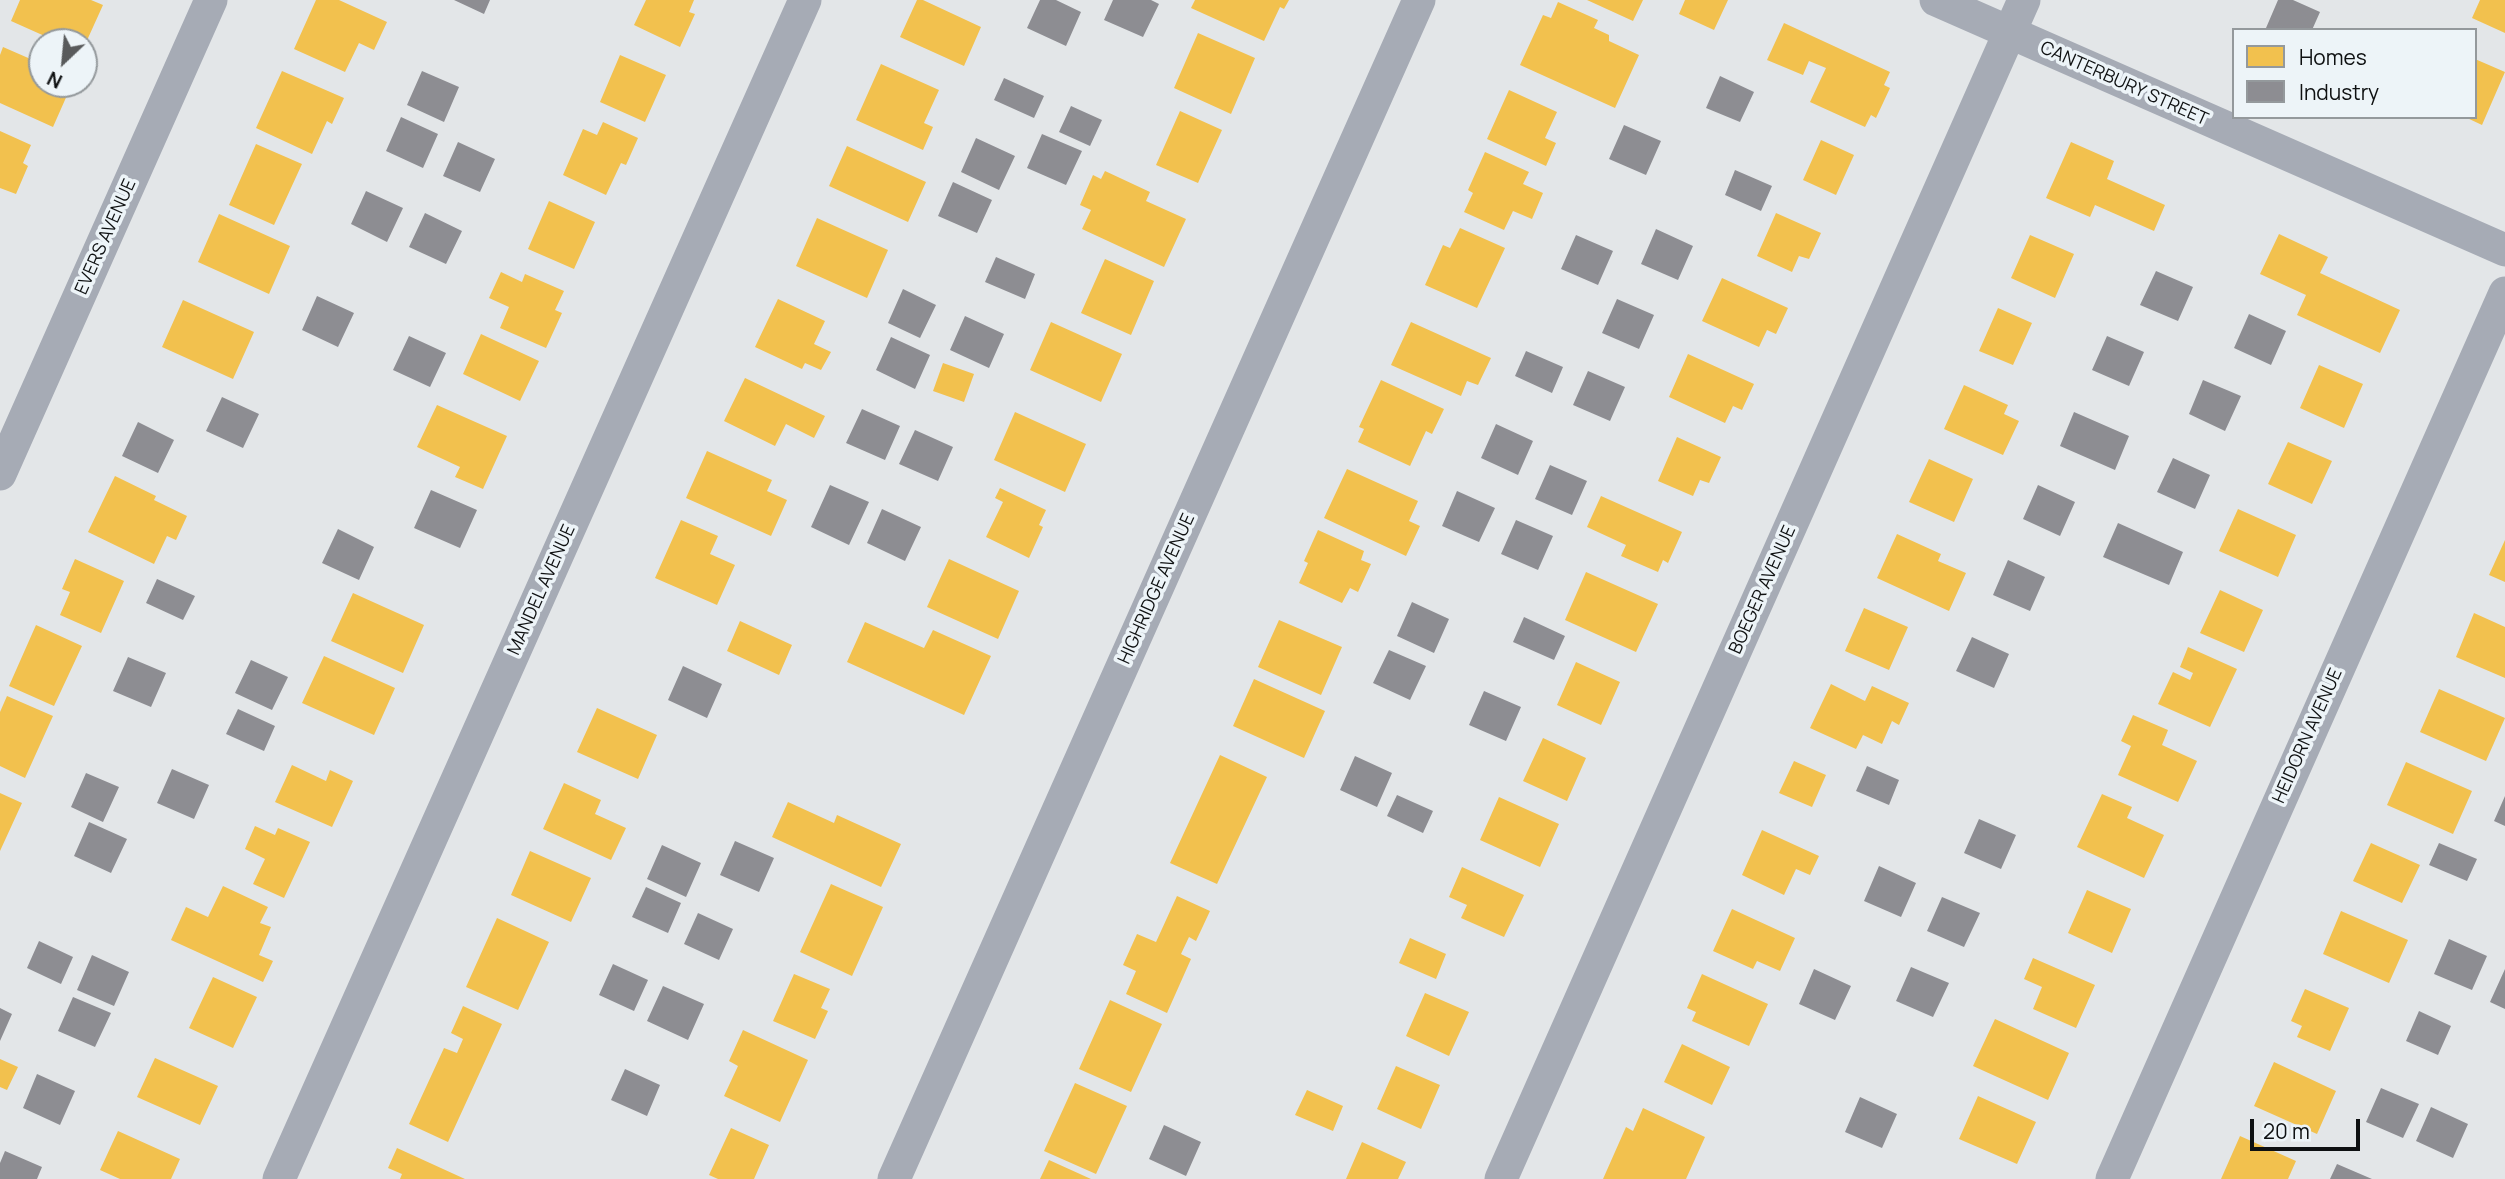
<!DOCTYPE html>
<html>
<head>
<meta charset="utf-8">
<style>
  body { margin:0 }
  #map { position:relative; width:2505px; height:1179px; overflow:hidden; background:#e3e6e8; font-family:Manrope,sans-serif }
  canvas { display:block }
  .legend { position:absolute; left:2232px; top:28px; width:245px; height:91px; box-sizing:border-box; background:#edf4f8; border:2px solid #94999c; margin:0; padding:9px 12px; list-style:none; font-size:21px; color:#0e1011 }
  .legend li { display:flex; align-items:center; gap:14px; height:35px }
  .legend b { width:35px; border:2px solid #94999c }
  .north { position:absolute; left:28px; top:28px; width:70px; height:70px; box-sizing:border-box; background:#edf4f8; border:2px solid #94999c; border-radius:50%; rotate:206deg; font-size:19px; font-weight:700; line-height:28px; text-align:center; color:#0e1011 }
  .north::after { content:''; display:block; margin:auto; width:24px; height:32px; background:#595b5c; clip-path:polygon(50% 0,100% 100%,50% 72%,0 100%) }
  .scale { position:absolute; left:2250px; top:1119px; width:110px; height:32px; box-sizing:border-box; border:4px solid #0e1011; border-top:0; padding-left:9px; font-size:21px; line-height:24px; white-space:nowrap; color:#0e1011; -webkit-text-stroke:5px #edf4f8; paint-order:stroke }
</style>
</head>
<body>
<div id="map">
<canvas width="2505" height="1179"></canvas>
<ul class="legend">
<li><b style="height:19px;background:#f2c14e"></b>Homes</li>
<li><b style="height:19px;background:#8d8d92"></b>Industry</li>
</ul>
<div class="north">N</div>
<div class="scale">20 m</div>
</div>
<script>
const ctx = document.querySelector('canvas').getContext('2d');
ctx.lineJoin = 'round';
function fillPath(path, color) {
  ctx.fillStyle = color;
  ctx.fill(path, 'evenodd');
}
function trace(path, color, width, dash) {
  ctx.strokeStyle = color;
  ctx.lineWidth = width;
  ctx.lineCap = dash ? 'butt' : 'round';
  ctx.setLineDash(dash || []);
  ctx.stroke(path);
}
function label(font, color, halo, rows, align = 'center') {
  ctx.font = font + ' Manrope,sans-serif';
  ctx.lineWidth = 7;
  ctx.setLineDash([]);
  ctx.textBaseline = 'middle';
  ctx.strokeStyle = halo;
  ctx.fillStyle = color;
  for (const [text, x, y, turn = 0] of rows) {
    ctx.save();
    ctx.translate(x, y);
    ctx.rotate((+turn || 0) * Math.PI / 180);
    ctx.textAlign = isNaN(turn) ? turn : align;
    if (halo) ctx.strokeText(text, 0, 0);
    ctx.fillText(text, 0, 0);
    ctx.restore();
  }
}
const homes = new Path2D(`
  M20,0h71l12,5 -19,42v-5h-26l-47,-21z
  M316,0h23l48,22 -13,28 -15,-7 -14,29 -51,-23z
  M646,0h48l-5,12 6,2 -15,33 -46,-22z
  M917,0h6l58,27 -17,39 -64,-29z
  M1195,0h94l-5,9 -4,-2 -16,34 -73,-33z
  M1587,0h56l-10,21z
  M1685,0h43l-14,30 -35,-16z
  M2480,0h25v33l-33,-15z
  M1558,2l40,18 -4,8 15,7v6l30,14 -24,53 -95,-43 23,-50 8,3z
  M1784,23l106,49 -6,13 6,3 -14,30 -5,-3 -6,12 -55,-25 16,-34 -17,-7 -6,14 -36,-15z
  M1198,33l57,25 -24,56 -57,-26z
  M3,47l39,17v20h30l-19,43 -53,-24v-48z
  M620,55l46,20 -21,47 -45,-20z
  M2475,59l30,13 -23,53 -17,-8h10z
  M881,64l58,26 -15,33 9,4 -10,23 -67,-30z
  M282,71l62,27 -12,26 -5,-3 -15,33 -56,-26z
  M1509,90l48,22 -12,26 11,5 -10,23 -59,-27z
  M1180,111l42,19 -24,53 -42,-18z
  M603,122l35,16 -12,27 -5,-2 -15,32 -43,-20 20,-46 14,6z
  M0,131l31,14 -8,18 5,3 -12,28 -16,-6z
  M1821,140l33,15 -18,40 -33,-15z
  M2071,142l43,19 -7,18 58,26 -11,26 -59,-26 -5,12 -44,-19z
  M256,144l46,20 -28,61 -45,-20z
  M847,146l79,36 -18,40 -79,-36z
  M1485,152l44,20 -6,12 20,9 -11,26 -19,-8 -9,19 -40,-18 9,-19 -5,-3z
  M1105,171l45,21 -4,9 40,18 -22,48 -82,-38 9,-19 -11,-5 13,-30 8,4z
  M549,201l46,21 -21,47 -46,-20z
  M1776,213l45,20 -12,26 -10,-3 -7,16 -35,-16z
  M219,214l71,32 -21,48 -71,-32z
  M817,218l71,32 -21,48 -71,-32z
  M1460,228l45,20 -28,60 -52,-23 18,-40 7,3z
  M2279,234l49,23 -8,16 80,37 -20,43 -83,-38 9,-20 -46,-21z
  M2030,235l44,19 -19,44 -44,-20z
  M1105,259l49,22 -23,54 -50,-22z
  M501,272l21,10 3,-8 39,17 -9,19 7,3 -16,35 -46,-20 9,-21 -20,-9z
  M1722,278l66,30 -12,26 -9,-4 -8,17 -57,-26z
  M778,299l47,22 -11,23 17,8 -10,18 -16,-7 -3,6 -47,-22z
  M183,300l71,32 -21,47 -71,-32z
  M1998,308l34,15 -19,42 -34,-14z
  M1051,322l71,32 -21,48 -71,-32z
  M1411,322l80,36 -13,27 -11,-4 -6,15 -70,-31z
  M481,334l58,27 -19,40 -57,-27z
  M1688,354l66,30 -12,26 -9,-4 -8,17 -56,-26z
  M943,363l31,11 -10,28 -31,-11z
  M2319,365l44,19 -19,44 -44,-20z
  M745,378l80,38 -11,22 -28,-14 -11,22 -51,-25z
  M1381,380l63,29 -12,25 -6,-3 -16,35 -52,-24 6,-13 -5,-2z
  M1964,385l44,20 -4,9 15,7 -16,34 -59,-26z
  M437,405l70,31 -24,53 -28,-12 5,-10 -43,-20z
  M1015,412l71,32 -21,48 -71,-32z
  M1677,437l44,20 -12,26 -9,-3 -7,16 -35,-15z
  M2288,442l44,19 -20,43 -44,-20z
  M707,451l65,29 -5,11 20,9 -16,36 -85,-38z
  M1929,459l44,20 -19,43 -45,-20z
  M1347,469l71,32 -9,20 11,5 -14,30 -82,-38z
  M115,476l41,20 -2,4 33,16 -11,24 -9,-4 -13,28 -66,-32z
  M1000,488l46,22 -7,15 4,2 -14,31 -43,-21 17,-35 -8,-4z
  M1601,496l81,36 -14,31 -5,-3 -5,12 -37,-16 5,-11 -39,-18z
  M2238,509l58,26 -18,42 -59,-26z
  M681,520l37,16 -8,18 25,11 -18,40 -62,-27z
  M1318,530l46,21 -3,9 10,4 -13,28 -8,-4 -8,15 -43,-20 9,-20 -4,-2z
  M1897,534l44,20 -3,7 28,12 -17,38 -72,-33z
  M2505,540v42l-16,-7z
  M75,559l49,22 -23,52 -41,-18 10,-23 -8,-3z
  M949,559l70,32 -21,48 -71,-32z
  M1586,572l72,32 -22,48 -71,-32z
  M2220,590l43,20 -19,42 -44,-19z
  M353,593l71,32 -21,48 -72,-32z
  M1864,608l44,19 -19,43 -44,-19z
  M2474,613l31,14v51l-49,-21z
  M1279,620l63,27 -21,48 -63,-28z
  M740,621l52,24 -13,30 -52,-24z
  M865,622l59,26 9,-18 58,26 -27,59 -117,-53z
  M36,625l46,21 -28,60 -45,-20z
  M2188,647l49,22 -27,58 -52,-23 15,-32 17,8 3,-7 -13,-6z
  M324,656l71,32 -21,47 -72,-32z
  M1576,662l44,20 -19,43 -44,-20z
  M1254,679l71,32 -21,47 -71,-32z
  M1831,684l34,17 7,-15 37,17 -10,22 -7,-4 -10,23 -19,-9 -7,14 -46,-21z
  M2439,689l66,29 -19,43 -66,-29z
  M7,696l46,20 -28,62 -25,-12v-54z
  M597,708l60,27 -19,44 -61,-27z
  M2133,715l35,15 -6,15 35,16 -19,41 -60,-27 13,-29 -10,-5z
  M1543,738l43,20 -19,43 -44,-20z
  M1220,755l47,22 -50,107 -47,-21z
  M1794,761l32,14 -14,32 -33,-14z
  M2406,762l66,29 -19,43 -66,-29z
  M292,765l34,16 4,-11 23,11 -21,46 -57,-25z
  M564,783l37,17 -6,14 31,14 -15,32 -68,-31z
  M0,793l22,10 -22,48z
  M2102,794l30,13 -5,11 37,17 -20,43 -67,-31z
  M1499,797l60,27 -19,43 -60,-27z
  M788,802l46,21 3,-8 64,29 -20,43 -109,-50z
  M255,826l20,9 3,-7 32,14 -26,56 -31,-14 12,-25 -20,-10z
  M1762,830l57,26 -9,19 -14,-6 -12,26 -42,-20z
  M2371,843l49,22 -18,38 -49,-22z
  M530,851l61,27 -20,44 -60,-27z
  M1462,867l62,28 -20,42 -43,-19 6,-13 -18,-8z
  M831,884l52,23 -31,69 -52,-24z
  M223,886l45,21 -8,16 11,4 -12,28 14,6 -10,21 -92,-42 15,-33 22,10z
  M2087,890l44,19 -19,44 -44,-20z
  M1177,896l33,15 -14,30 -7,-4 -8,17 10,5 -24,54 -41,-19 10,-23 -13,-6 14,-31 19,8z
  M1732,909l63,29 -15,33 -23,-10 -4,8 -40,-18z
  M2341,911l67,29 -19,43 -66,-29z
  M497,918l52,24 -31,68 -52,-23z
  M1410,938l36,16 -10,25 -37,-16z
  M2033,958l62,27 -19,43 -43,-19 9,-22 -18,-8z
  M794,974l36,15 -9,19 7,3 -13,28 -42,-18z
  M1702,974l66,30 -19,42 -57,-25 4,-9 -9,-4z
  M213,977l44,20 -24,51 -44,-20z
  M2305,989l44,19 -19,43 -33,-14 5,-11 -11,-5z
  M1425,993l44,19 -20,44 -43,-20z
  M1110,1000l52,24 -31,68 -52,-23z
  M463,1006l39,18 -54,118 -39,-18 35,-76 13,5 6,-14 -12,-6z
  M1995,1019l74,34 -21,47 -75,-34z
  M743,1030l65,30 -28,62 -56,-26 14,-30 -9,-5z
  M1682,1044l48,23 -18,38 -48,-23z
  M155,1058l63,28 -18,39 -63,-28z
  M0,1059l18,8 -11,23 -7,-3z
  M2274,1062l62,29 -19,43 -63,-28z
  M1396,1066l44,19 -19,44 -44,-20z
  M1075,1083l52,23 -31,68 -52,-23z
  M1307,1090l36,16 -10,25 -38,-16z
  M1978,1096l58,26 -19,42 -58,-25z
  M1643,1108l62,29 -19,42h-83l23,-52 7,4z
  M731,1128l38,17 -15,34h-36l-9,-4z
  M118,1131l62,28 -9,20h-51l-20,-9z
  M2240,1136l56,25 -8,18h-67z
  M1362,1142l44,20 -8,17h-52z
  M397,1148l68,31h-65l2,-5 -14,-6z
  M1049,1160l42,19h-51z`);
const industry = new Path2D(`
  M454,0h36l-6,14z
  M1040,0h16l25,12 -15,34 -39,-18z
  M1113,0h38l8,4 -16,33 -39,-17z
  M2278,0h15l27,12 -8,18 -46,-2z
  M422,71l37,16 -15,35 -37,-17z
  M1720,76l34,16 -14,30 -34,-14z
  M1004,78l40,18 -10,22 -40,-18z
  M1071,106l31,14 -12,26 -31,-14z
  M401,117l37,17 -15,34 -37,-17z
  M1624,125l37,16 -15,34 -37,-16z
  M1042,134l40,17 -16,34 -39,-17z
  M976,138l39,18 -16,34 -38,-18z
  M458,142l37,17 -15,33 -37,-16z
  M1735,170l37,16 -11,25 -36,-16z
  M953,182l39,18 -15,33 -39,-17z
  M366,191l37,17 -16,34 -36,-18z
  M425,213l37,18 -16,33 -37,-17z
  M1656,229l37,17 -15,34 -37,-16z
  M1576,235l37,16 -15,34 -37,-16z
  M996,257l39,17 -10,25 -40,-17z
  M2156,271l37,16 -15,34 -38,-16z
  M903,289l33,16 -16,33 -32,-15z
  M317,296l37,17 -16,34 -36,-17z
  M1617,299l37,16 -15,34 -37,-16z
  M2249,314l37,17 -15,34 -37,-17z
  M965,316l39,18 -15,34 -39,-18z
  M409,336l37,17 -16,34 -37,-17z
  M2107,336l37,16 -15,34 -37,-16z
  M891,337l39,18 -15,34 -39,-19z
  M1526,351l37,16 -11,26 -37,-17z
  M1588,371l37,16 -15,34 -37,-16z
  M2203,380l38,16 -16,35 -36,-17z
  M222,397l37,17 -16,34 -37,-17z
  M862,409l38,17 -15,34 -39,-17z
  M2074,412l55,24 -14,34 -55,-24z
  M138,422l36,18 -16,33 -36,-17z
  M1496,424l37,17 -15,34 -37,-17z
  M915,430l38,17 -15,34 -39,-17z
  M2173,458l37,17 -15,34 -38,-17z
  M1550,465l37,16 -15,34 -37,-16z
  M830,485l39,17 -20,43 -38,-18z
  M2038,485l37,17 -15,34 -37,-17z
  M431,490l46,20 -17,38 -46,-20z
  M1457,491l38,17 -16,34 -37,-16z
  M882,509l39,18 -16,34 -38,-18z
  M1516,520l37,16 -15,34 -37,-16z
  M2118,523l65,29 -14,33 -66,-28z
  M338,529l36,18 -15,33 -37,-17z
  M2008,560l37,17 -15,34 -37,-16z
  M157,579l38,17 -12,24 -37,-17z
  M1412,602l37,17 -15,34 -37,-17z
  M1524,617l41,19 -11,24 -41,-18z
  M1972,637l37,17 -15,34 -38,-17z
  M1389,650l37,16 -16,34 -37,-17z
  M128,657l38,16 -15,34 -38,-16z
  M251,660l37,17 -16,33 -37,-17z
  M683,666l39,18 -15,34 -39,-18z
  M1484,691l37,16 -15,34 -37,-16z
  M238,709l37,17 -11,25 -38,-17z
  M1355,756l37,17 -15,34 -37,-17z
  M1867,766l32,14 -10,25 -33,-14z
  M172,769l37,16 -15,34 -37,-16z
  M86,773l33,14 -16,35 -32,-15z
  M1397,795l36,16 -10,22 -36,-17z
  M2505,796v30l-11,-5z
  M1979,819l37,16 -15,34 -37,-16z
  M89,822l38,17 -16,34 -37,-17z
  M735,841l39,17 -15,34 -39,-17z
  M2439,843l38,16 -10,22 -38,-16z
  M662,845l39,18 -15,34 -39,-18z
  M1879,866l37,17 -15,34 -37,-16z
  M646,887l35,16 -13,30 -36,-16z
  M1942,897l38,16 -16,34 -37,-16z
  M698,913l35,16 -14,31 -35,-16z
  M2449,939l38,17 -15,34 -38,-16z
  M39,941l34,16 -12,27 -34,-16z
  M92,955l37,17 -15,34 -37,-16z
  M613,964l35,16 -14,31 -35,-16z
  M1911,967l38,16 -16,34 -37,-16z
  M1814,969l37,17 -16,34 -36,-16z
  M2505,969v40l-15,-7z
  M663,986l41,18 -16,36 -41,-19z
  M73,997l38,16 -16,34 -37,-16z
  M0,1008l12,6 -12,27z
  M2419,1011l32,15 -13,29 -32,-14z
  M625,1069l35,16 -13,31 -36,-16z
  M37,1074l38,17 -15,34 -37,-17z
  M2381,1088l38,16 -16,34 -37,-16z
  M1860,1097l37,17 -15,34 -37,-16z
  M2431,1107l37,17 -15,34 -37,-17z
  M1164,1125l37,17 -15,34 -37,-17z
  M5,1151l37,16 -5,12h-37v-16z
  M2337,1164l35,15h-42z`);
const minor = new Path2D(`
  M1936,0l569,250
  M0,474l211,-474
  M279,1179l526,-1179
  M894,1179l525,-1179
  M1501,1179l523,-1179
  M2112,1179l393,-886`);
const streetNames = [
  ["CANTERBURY STREET",2124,84,24],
  ["EVERS AVENUE",106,237,-66],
  ["HIGHRIDGE AVENUE",1157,589,-66],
  ["MANDEL AVENUE",542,590,-66],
  ["BOEGER AVENUE",1763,590,-66],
  ["HEIDORN AVENUE",2308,736,-66]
];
fillPath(homes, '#f2c14e');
fillPath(industry, '#8d8d92');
trace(minor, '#a6abb5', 33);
label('18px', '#0e1011', '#edf4f8', streetNames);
</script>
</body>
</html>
